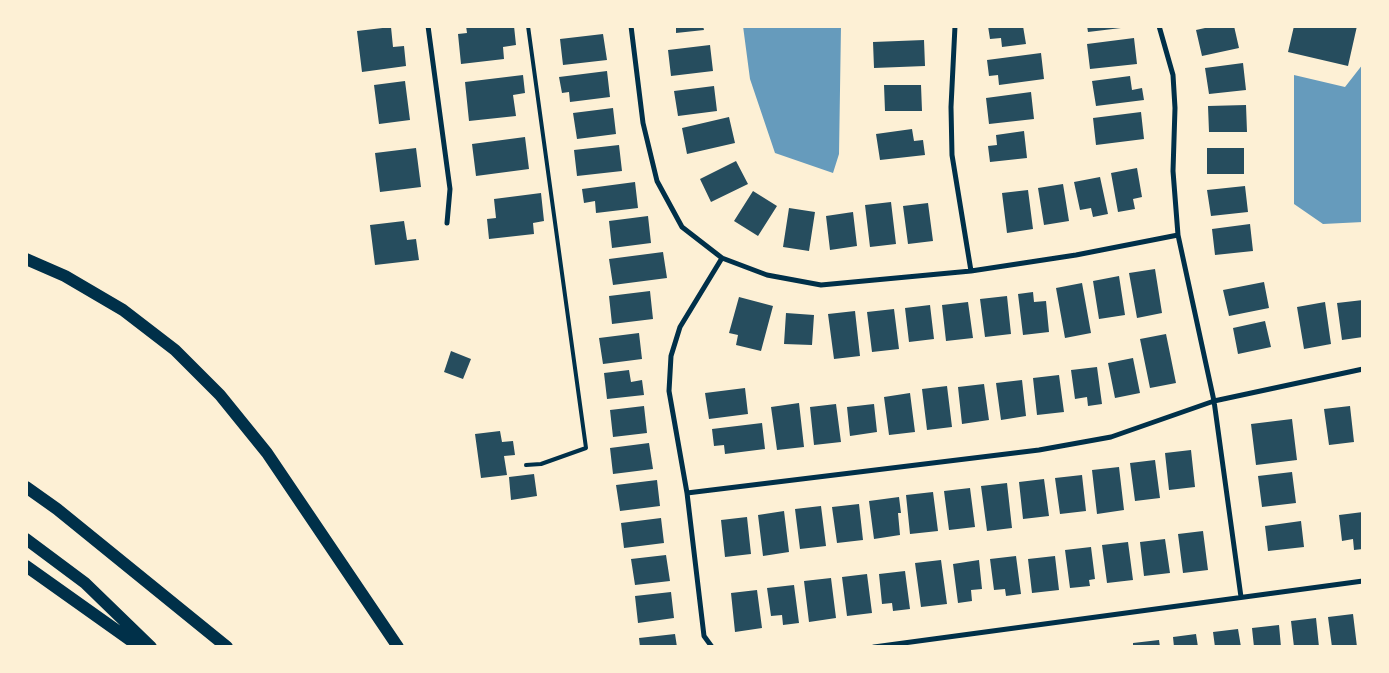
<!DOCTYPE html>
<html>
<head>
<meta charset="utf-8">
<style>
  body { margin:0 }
  #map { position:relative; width:1389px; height:673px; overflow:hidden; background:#fdf0d5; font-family:Georgia,serif }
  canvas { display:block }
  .frame { position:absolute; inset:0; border:28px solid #fdf0d5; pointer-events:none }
</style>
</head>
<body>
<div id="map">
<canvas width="1389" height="673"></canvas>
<div class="frame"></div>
</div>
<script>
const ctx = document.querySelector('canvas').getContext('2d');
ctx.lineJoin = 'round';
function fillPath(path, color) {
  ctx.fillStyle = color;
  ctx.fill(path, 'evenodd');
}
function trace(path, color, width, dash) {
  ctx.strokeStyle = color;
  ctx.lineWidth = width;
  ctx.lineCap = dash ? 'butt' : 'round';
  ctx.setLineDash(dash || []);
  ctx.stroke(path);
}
const water = new Path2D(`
  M743,26h98l-2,128 -6,19 -58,-20 -25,-74z
  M1363,64v158l-40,2 -29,-20v-129l51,12z`);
const building = new Path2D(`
  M466,26h48l2,19 -13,2 1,12 -43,5 -3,-30 9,-1z
  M676,26h27l1,4 -28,3z
  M988,26h35l3,18 -24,3 -1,-9 -11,1z
  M1087,26h34v2l-33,4z
  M1214,26h20l5,22 -37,8 -6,-26z
  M1294,26h63l-9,40 -60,-14z
  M391,27l2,20 11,-1 2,20 -44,6 -5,-41z
  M603,34l4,26 -44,5 -3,-26z
  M1134,38l3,26 -47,5 -3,-25z
  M924,40l1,26 -51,2 -1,-26z
  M710,45l3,26 -42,5 -3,-26z
  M1041,53l3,26 -45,6 -1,-10 -9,1 -2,-16z
  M1243,63l3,27 -37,4 -4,-26z
  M607,71l3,26 -40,5 -1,-10 -7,1 -3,-16z
  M523,75l2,18 -12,2 3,21 -47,5 -4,-39z
  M1130,76l2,14 10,-2 2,12 -48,6 -4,-25z
  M405,81l5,39 -31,4 -5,-39z
  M884,85h37l1,26h-37z
  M714,86l3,25 -39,5 -4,-25z
  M1031,92l3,27 -45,5 -3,-26z
  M1246,105l1,27h-38l-1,-26z
  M613,108l3,26 -39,5 -4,-26z
  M1141,112l3,27 -48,6 -3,-27z
  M729,117l6,26 -48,11 -5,-26z
  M912,129l2,12 9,-1 2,15 -45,5 -4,-26z
  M1024,131l3,27 -37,4 -2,-16 9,-1 -1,-10z
  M525,137l4,32 -53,7 -4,-32z
  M619,145l3,26 -45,5 -3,-26z
  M416,148l5,39 -41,5 -5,-39z
  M1207,148h37v26h-37z
  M736,161l12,23 -37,18 -11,-23z
  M1137,168l5,29 -9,2 2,10 -17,3 -7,-39z
  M1100,177l8,37 -15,3 -2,-9 -11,2 -6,-28z
  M635,182l3,26 -42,5 -1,-12 -11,2 -2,-14z
  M1063,184l6,37 -25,4 -6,-37z
  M1245,186l3,26 -37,4 -4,-26z
  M1028,190l5,39 -26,4 -5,-40z
  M753,191l24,15 -19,30 -24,-15z
  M541,193l3,28 -11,2 1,11 -45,5 -2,-20 9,-1 -2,-19z
  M891,202l5,42 -26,3 -5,-42z
  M928,203l5,38 -25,3 -5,-38z
  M789,208l26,4 -6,39 -26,-4z
  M853,212l4,34 -27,4 -4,-34z
  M648,216l3,27 -39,5 -3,-27z
  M404,221l3,19 9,-1 3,21 -44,5 -5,-40z
  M1250,224l3,27 -38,4 -3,-26z
  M663,252l4,26 -54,7 -4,-26z
  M1155,269l7,44 -25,5 -8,-45z
  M1119,276l6,39 -26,4 -6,-38z
  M1264,282l5,26 -40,8 -6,-26z
  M1082,283l9,50 -26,5 -9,-50z
  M650,291l3,28 -41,5 -3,-28z
  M1033,292l1,10 12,-1 3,31 -26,3 -5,-41z
  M1007,296l4,38 -26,3 -5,-38z
  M739,297l34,9 -12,45 -25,-6 2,-10 -9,-2z
  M1363,300v37l-21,3 -5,-37z
  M968,302l5,36 -27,3 -4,-36z
  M1325,302l6,42 -27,5 -7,-42z
  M930,305l4,34 -25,3 -4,-34z
  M894,309l5,40 -27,3 -5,-40z
  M855,311l5,45 -26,3 -6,-45z
  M786,313l28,2 -2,30 -28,-1z
  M1265,321l6,26 -33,7 -5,-26z
  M639,333l3,26 -39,5 -4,-26z
  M1166,334l10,49 -26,5 -10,-49z
  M451,351l20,8 -8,20 -19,-7z
  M1133,358l7,35 -25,5 -7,-35z
  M1097,367l5,37 -14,2 -1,-9 -12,2 -4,-29z
  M629,370l2,12 11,-2 2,15 -37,4 -3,-26z
  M1059,375l5,37 -27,3 -4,-37z
  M1022,380l4,36 -25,4 -5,-37z
  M984,384l5,36 -27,4 -4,-37z
  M947,386l5,41 -25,3 -5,-41z
  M745,388l3,26 -39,5 -4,-26z
  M910,393l5,39 -26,3 -5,-38z
  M799,403l5,44 -27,3 -6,-43z
  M836,404l5,38 -27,3 -4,-38z
  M874,404l3,28 -27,4 -3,-29z
  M644,406l3,27 -34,4 -3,-27z
  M1350,406l4,36 -25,3 -5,-36z
  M1292,419l5,41 -41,5 -5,-41z
  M762,423l3,26 -40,5 -1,-9 -10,1 -2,-17z
  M500,431l2,11 11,-1 2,14 -11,1 3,19 -26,3 -6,-44z
  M649,443l4,26 -40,5 -3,-26z
  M1191,450l4,37 -26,3 -4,-37z
  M1155,460l5,38 -25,3 -5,-38z
  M1119,467l5,43 -27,4 -5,-44z
  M1292,472l4,31 -34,4 -4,-31z
  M534,474l3,22 -26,4 -2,-23z
  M1082,475l4,36 -26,3 -5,-36z
  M1044,479l5,37 -26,3 -4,-37z
  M657,480l3,26 -40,5 -4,-26z
  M1007,483l5,45 -25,3 -6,-45z
  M970,488l5,39 -26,3 -5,-39z
  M933,492l5,39 -28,3 -4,-39z
  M899,497l2,16h-3l2,22 -26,4 -5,-38z
  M859,504l4,36 -26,3 -5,-36z
  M821,506l5,40 -26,3 -5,-40z
  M784,511l5,41 -26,4 -5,-41z
  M1363,512v37l-9,1 -1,-11 -11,2 -3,-26z
  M747,517l4,37 -26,3 -4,-37z
  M661,518l3,25 -40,5 -3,-25z
  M1301,521l3,26 -36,4 -3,-25z
  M1203,531l5,39 -25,3 -5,-39z
  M1165,539l5,34 -26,3 -4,-34z
  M1128,542l5,38 -26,3 -5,-38z
  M1091,547l4,32 -6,1 1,6 -20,2 -5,-38z
  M666,555l4,26 -35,4 -4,-26z
  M1016,556l5,38 -15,2 -1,-7 -11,1 -4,-31z
  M1055,556l4,34 -27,3 -4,-34z
  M941,560l6,44 -26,3 -6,-44z
  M979,560l3,29 -11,1 1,11 -14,2 -5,-39z
  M905,571l5,38 -17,2 -1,-8 -10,1 -3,-30z
  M867,574l5,39 -25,3 -5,-39z
  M831,578l5,40 -27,4 -5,-41z
  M794,585l5,38 -16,2 -1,-10 -11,1 -4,-28z
  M757,590l5,38 -27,4 -4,-39z
  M671,592l3,26 -36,5 -3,-27z
  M1353,614l4,33h-25l-4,-30z
  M1316,618l3,29h-25l-3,-26z
  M1279,625l2,22h-27l-2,-19z
  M1238,629l3,18h-26l-2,-15z
  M675,634l2,13h-37l-1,-9z
  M1196,634l2,13h-24l-1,-10z
  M1159,640l1,7h-27v-4z`);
const service = new Path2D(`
  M526,465l15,-1 45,-16 -58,-422`);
const minor = new Path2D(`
  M428,26l22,163 -3,34
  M631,26l12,97 14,58 25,46 40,31 45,17 54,10 150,-14 105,-16 102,-20
  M955,26l-4,81 1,48 19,116
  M1159,26l14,49 2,33 -2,63 5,64 36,166 27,196
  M687,493l352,-43 72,-13 103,-36 149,-32
  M712,647l-8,-11 -17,-143 -18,-102 2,-35 9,-29 42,-69
  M874,647l489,-66`);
const motorway = new Path2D(`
  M26,259l39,17 58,34 52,40 45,45 47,58 131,194
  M26,487l31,22 170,138
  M26,539l59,44 66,64
  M26,566l114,81`);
fillPath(water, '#669bbc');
fillPath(building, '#264d5e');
trace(service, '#003049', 4);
trace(minor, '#003049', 5);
trace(motorway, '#003049', 12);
</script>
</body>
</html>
